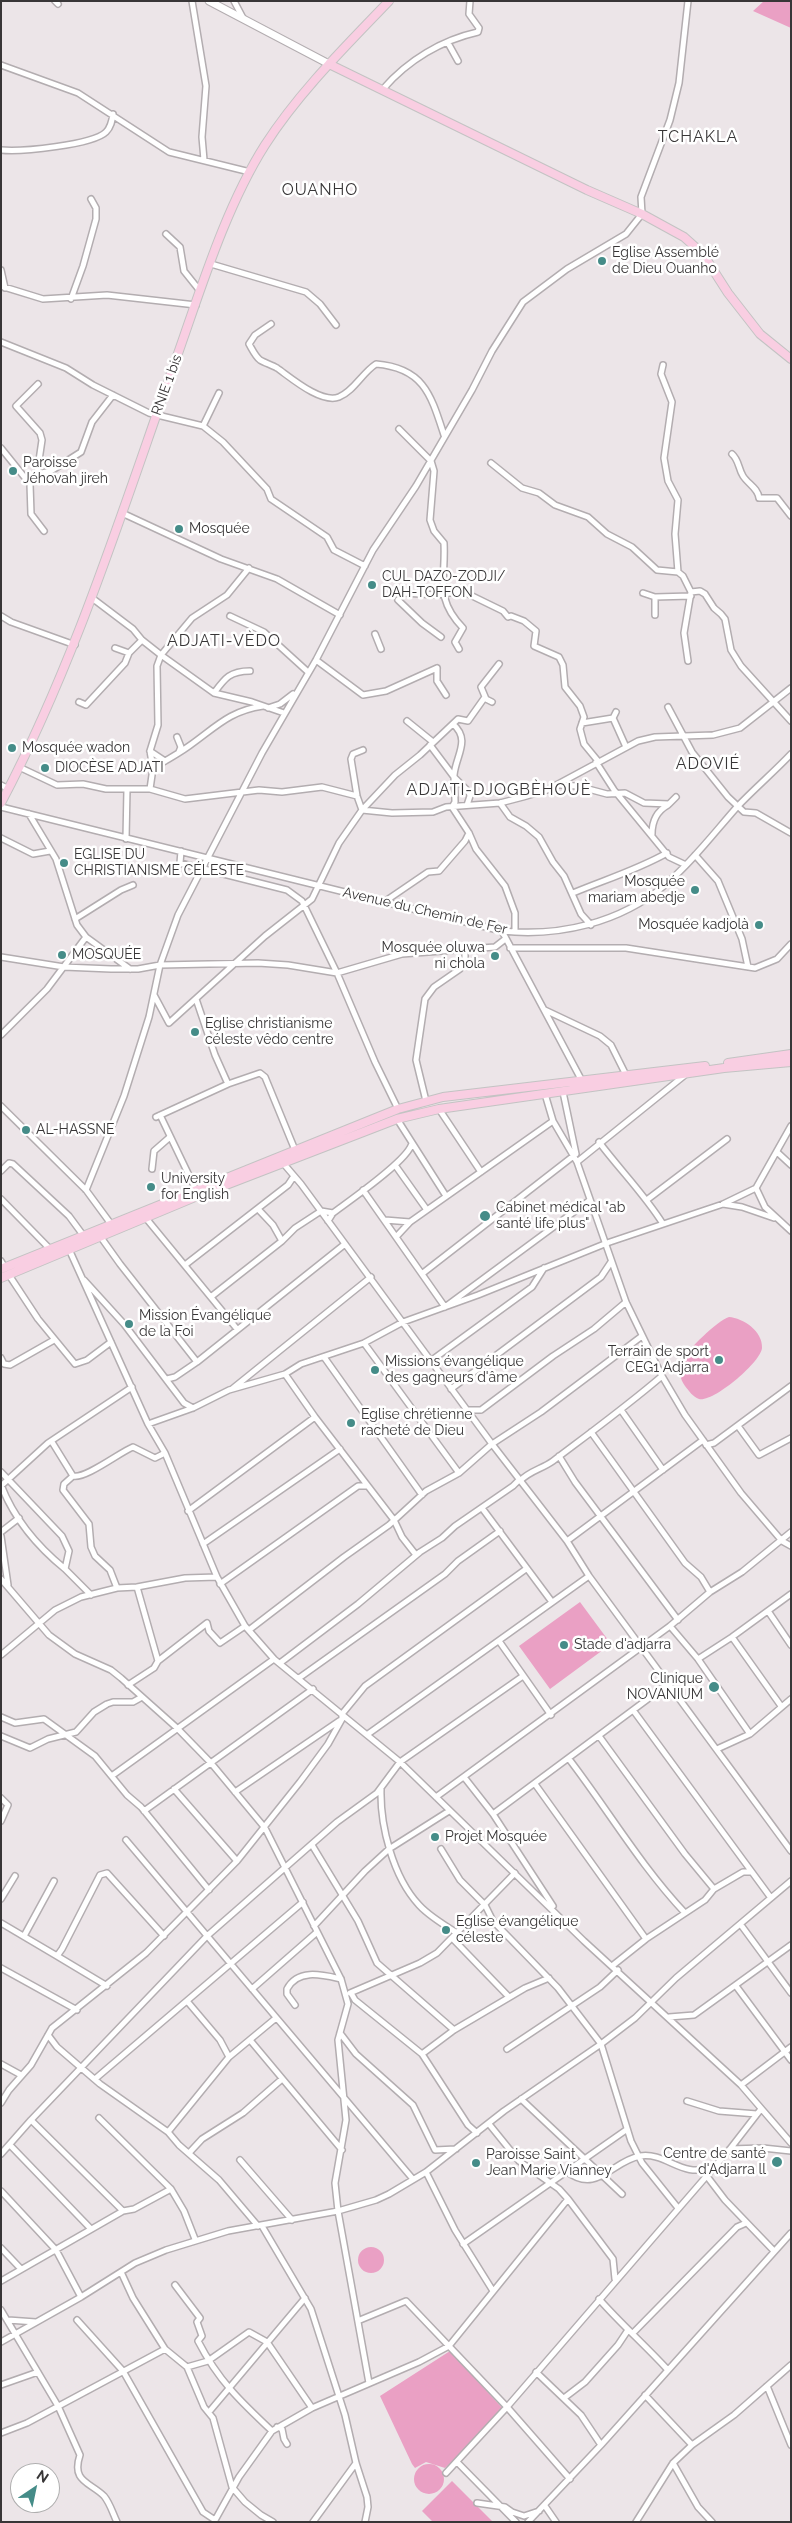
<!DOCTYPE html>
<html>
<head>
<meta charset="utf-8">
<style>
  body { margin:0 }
  #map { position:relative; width:792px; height:2523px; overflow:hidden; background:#ece5e8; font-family:Raleway,sans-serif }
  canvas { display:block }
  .frame { position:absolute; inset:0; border:2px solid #383637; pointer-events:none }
  .north { position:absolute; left:10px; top:2463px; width:50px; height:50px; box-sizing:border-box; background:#fff; border:1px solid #afafaf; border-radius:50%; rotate:34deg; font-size:14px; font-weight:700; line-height:20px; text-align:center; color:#383637 }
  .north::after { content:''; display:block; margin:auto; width:18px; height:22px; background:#458c88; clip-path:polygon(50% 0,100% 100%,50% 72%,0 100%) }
</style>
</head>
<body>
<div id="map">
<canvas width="792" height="2523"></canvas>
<div class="frame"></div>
<div class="north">N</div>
</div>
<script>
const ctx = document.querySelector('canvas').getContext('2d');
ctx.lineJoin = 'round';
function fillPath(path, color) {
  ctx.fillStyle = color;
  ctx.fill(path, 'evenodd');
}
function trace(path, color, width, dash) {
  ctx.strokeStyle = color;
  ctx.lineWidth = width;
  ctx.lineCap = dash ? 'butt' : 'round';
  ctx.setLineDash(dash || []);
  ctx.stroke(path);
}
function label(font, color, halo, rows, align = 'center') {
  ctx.font = font + ' Raleway,sans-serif';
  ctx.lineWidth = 5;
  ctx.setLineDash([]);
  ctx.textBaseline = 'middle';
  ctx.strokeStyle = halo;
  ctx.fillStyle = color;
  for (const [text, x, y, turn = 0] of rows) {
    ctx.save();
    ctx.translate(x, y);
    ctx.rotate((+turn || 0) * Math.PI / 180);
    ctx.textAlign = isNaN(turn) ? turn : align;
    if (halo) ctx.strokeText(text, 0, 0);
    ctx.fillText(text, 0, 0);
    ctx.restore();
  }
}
const green = new Path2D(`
  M764,1h27v27l-38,-17z
  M729,1317c14,1 34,14 33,31 -1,14 -49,55 -63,51 -6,-2 -10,-8 -14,-13 -5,-7 -7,-16 -3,-25 5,-11 35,-40 47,-44z
  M580,1602l31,42 -61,45 -31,-43z
  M358 2260a13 13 0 1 1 26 0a13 13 0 1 1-26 0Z
  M450,2351l56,61 -61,56 -19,-6 -11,6 -3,-4 -32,-68z
  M414 2479a15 15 0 1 1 30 0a15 15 0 1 1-30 0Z
  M452,2481l41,41h-60l-11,-11z`);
const street = new Path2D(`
  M55,1l3,3
  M192,1l14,85 -4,51 2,23
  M234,1l9,17
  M448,43l10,18
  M1,65l77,28 91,59 81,20
  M383,89c25,-29 59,-49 95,-57l1,-4 -10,-14 1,-13
  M1,150c19,2 92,-5 105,-18 5,-5 6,-11 7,-18
  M166,234l14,13 4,24 16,20
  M211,264l95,28 14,12 16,21
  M1,270l4,18
  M1,286l42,13 64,-4 89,10
  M71,299l12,-33 13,-47v-11l-5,-9
  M271,324l-16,11 -6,9c3,5 6,12 11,16 5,3 12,5 17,8 13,9 44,36 62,29 15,-6 23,-24 37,-33 48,4 55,31 68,71
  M1,342l65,26 27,17 56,28 54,13 20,16 44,47 4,10 56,38 7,13 31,16
  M663,365l-2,9 11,28 -8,56 4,23 10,19 -3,34 3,38
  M203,426l16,-33
  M399,429l32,32 3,10 -4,49 4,11 10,12c2,37 -10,55 19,85l-8,14 4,7
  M1,448l29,36
  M732,454c7,6 6,14 11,22 5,8 15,12 16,22h18l14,18
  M491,463l31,25 17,5 16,12 33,12 19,17 25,13 25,23 21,2 5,4 8,16 9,-1 5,3 9,14 7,6 4,5 6,31 10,16 50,55
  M37,474l5,-34 -2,-7 -24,-27 22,-22
  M122,513l99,46 56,20 63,36
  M44,531l-13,-17 -1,-30 7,-10 14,-3 30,-19 11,-30 21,-27
  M403,593l34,2 25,-4 41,20 5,6 3,-1 13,5 12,10 -2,15 25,11 4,8 2,22 15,19 4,11 -4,12 4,15 14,17
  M643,593l12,4 36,-1
  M92,598l41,31 9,11 19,15 53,38 38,9 32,11
  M398,600l24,23 19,14
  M655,615v-18
  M1,616l10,6 64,23
  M230,616l34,16 44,40
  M375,634l6,15
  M115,648l14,5
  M316,660l47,35 23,-4 51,-23
  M688,661l-4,-28 7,-41
  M437,668v13l9,14
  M214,693c11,-15 16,-22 36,-22
  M79,702l7,3 39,-42 4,-10 13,-13
  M492,702l-6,-3 -5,-12 18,-23
  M668,707l24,45 36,45 16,15 12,1 35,20
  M268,708l12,-4 13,-10
  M613,718l13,29
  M407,721l26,21
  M582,723l31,-5 3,-6
  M453,724c18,16 3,31 1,51 0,8 1,19 1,27l-3,5 17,26 7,16 29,37 10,27v19
  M177,737l4,10 -2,5
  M430,745l24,32 15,15 1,4 -3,9
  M363,750l-10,4 -2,5 6,37 5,14 30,3 41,-1 13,-5 54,-4 23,-6 24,-7 91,-49 17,-4 58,-2 27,-7 51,-40
  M150,751l15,10
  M596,762l18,28 55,67 17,8
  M19,767l38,18 26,-1 23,5h44l35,10 74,-9 23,2 40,-5 35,9
  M153,768c12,-7 25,-14 36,-22 27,-19 40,-35 74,-40
  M1,785l8,4
  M560,785l17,1 30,8 18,-1 19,10 25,1 7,-7
  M150,789l3,-21 -3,-17 8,-26 -1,-59 4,-11 31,-37 35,-23 22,-27
  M500,803l10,14 16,9 13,11 14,25 11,14 17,38 10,11
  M1,807l501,124c57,6 118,-8 163,-46 27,-23 49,-52 72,-78 17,-18 37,-35 54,-53
  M29,814l27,45 21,66 9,12 44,32
  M652,834c0,-13 5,-23 16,-29
  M1,838l32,16 17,-3
  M126,839l1,-50
  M181,851l-1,12 107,27 15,11 35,72 38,89 23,47
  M695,855l23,26 24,58 6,28
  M573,893c31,-13 64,-23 94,-40
  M384,902l44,-30 11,-1 26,-30 4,-8
  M75,919l46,-29 12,-5
  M502,931l80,150
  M510,948h116l129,20 22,-9 14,-15
  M1,957l63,10 47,2h27l22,-4 98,-2 30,2 49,8 65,-19 93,-7 9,-7
  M154,995l15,28 96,-87 47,-37 27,-56 23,-33 33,-35 25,-20 38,-36 10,2 17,-24
  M196,999l19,56 13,29
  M545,1010l55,26 11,9 15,30
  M1,1035l46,-46 39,-52
  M545,1094l8,27 24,41 49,140 36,74 23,39 56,78 41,48 9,5
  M426,1101l-10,-41 9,-61 9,-12 26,-18 5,-8v-12
  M1,1106l85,84 25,34
  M439,1109l42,63
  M160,1115l36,75
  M156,1117l72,-33 32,-11 5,4 30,73
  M397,1119l49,77
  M599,1142c21,28 46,53 64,82
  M777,1152l14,13
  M577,1162l108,-87
  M283,1163l18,21 191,260 75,97 22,35 202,275
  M395,1165l32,45
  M152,1169l2,-18 16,-14
  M1,1171l8,-8 4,1 56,52 14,19
  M756,1188l9,19 26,24
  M86,1190l38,-94 25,-79 11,-52 18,-50 84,-162 54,-93 57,-110 43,-64 56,-96 20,-39 31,-49 44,-33 59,-35 16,-20 -1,-17 29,-77 9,-37 9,-82
  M363,1190l82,117 145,-107
  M1,1199l49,50
  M648,1199l79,-60
  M723,1204l19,3 32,11
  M258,1209l15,16 9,16
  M145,1217l92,112
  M385,1220l25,2
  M328,1221l5,-8c16,-12 76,-53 79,-70
  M100,1236l20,28 77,98
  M396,1237l14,-15 143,-101
  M68,1247l80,177 17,29 52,124 28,49 29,33 126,103 184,179 157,144 50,58
  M1,1261l4,7
  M185,1265l103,-80 6,-9
  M423,1273l153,-119 -13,-62
  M9,1275l29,44 37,45 12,-4 24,-18
  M84,1280l40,44 60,79 9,5
  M212,1296l70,-55 13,-13 26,-17 12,2
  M364,1343l95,130
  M324,1357l98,138
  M1,1358l3,6 6,1 44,-25
  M432,1360l100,-73 12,-19
  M285,1374l30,43 79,103 8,17 14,18
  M167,1379l8,-2 22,-15 148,-118
  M232,1389l139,-112
  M451,1389l150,-112 10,-15
  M467,1410h14l72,-54 41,-27 32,-27
  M621,1410l42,60
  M148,1424l45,-16 36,-18 56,-16 16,-10 63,-21 39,-21 75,-27 129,-52 116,-39 33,-16 35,-62
  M738,1426l21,29 32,-17
  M591,1432l94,131 16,14 9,15
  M52,1442l21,34 -9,8 -1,6 26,34 2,23 4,9 15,14 7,18
  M706,1445l8,-2 77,-57
  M559,1456l16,26 103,138
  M1,1472l61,64 7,15 -4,18 26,26
  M73,1476c13,3 47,-24 60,-29l22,11 10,-5
  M520,1481c9,-10 22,-12 33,-20 37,-28 74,-55 109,-85
  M1,1485c13,34 37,62 64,84
  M1,1486l47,-43 84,-56
  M482,1508l70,94
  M188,1511l127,-94
  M1,1532l18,-14
  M1,1536l7,49
  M567,1541l136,-101
  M203,1544l137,-95
  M1,1579l48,56 26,19 36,16 10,8 56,50 34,35 54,65 76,151 7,25 -10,36 8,80 -11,63 3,28 31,172
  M220,1584l138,-98h9
  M137,1587l21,74
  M768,1611l23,34
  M670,1626l28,33 52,75
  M249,1630l95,-73 45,-32 37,-34 33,-18 33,-29 49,-32 101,-76
  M732,1637l49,69
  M499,1641l52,74
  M1,1655l54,-45 26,-13 36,-9 20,-1 48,-9 32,-1
  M698,1659l34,-22 59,-43
  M280,1663l78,-59 62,-52 22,-14 13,-12 58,-40 6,-6
  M299,1678l146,-104 13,-13 42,-30
  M128,1685l26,-17 4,-7 49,-38 2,8 11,12 25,-17
  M633,1710l138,188
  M1,1717l14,6 29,-4 51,37 32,39 14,12 68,83
  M368,1734l221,-158
  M1,1736l29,12 18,-9 28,-7 18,-20 13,-8 6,-2h20l9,-5
  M599,1736l86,118 29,35
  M717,1749l33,-15 41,-35
  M569,1759c39,51 71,106 116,154
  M113,1775l161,-116
  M464,1777l29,37 60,92
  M535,1784l111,155
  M174,1789l63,72
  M381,1789c-1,37 12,88 38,116 10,11 25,20 38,28
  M235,1792l104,-71
  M436,1797l234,-171 40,-34 32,-20 49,-40
  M1,1798l7,7 -7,16
  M144,1811l169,-122
  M493,1814l175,-130
  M126,1840l286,338
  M312,1845l46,76 19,42 77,67
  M441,1849l19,31 25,25 8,16 65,67 43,56 30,97 11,22 36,45
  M1,1899l14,-23
  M1,1923l56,33 5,-7 38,-74 7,-2 57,63
  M741,1925l50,68
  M314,1926l51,-55 24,-22 60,-38
  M24,1936l30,-55
  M452,1938l57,59
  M57,1956l50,30
  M612,1966l34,-27 59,-39 9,-11 29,-17h8
  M1,1968l76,42
  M736,1986l55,74
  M252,1989l64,-56
  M350,1993l70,-30 17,-10 78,-80
  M351,1993l4,7 67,54 32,-24 71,-42 24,-10
  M295,2005l-8,-11v-5c11,-21 36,-14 54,-10
  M669,2017l25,-2 97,-70
  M340,2033l16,21 57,51 22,45 21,-1
  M48,2035l9,12 43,37 68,48 11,13 40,35 39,46
  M250,2040l92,110
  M507,2049l93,-62 18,-17
  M422,2054l46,71 9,8
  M229,2057l47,-39
  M1,2064l20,11
  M95,2079l208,-177
  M741,2085l50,-38
  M521,2099l101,95
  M687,2101l32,10 38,3
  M1,2103l8,-13 22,-25 21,-37 94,-75 91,-92 63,-79 28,-38 14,-25v-5l23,-28 161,-117
  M99,2118l72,71 13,22 11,28
  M31,2120l92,91
  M489,2124l30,37 40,28 9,10 45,60 2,20
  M168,2132l61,-75 -9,-17 -33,-39
  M10,2145l81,84
  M730,2149l33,-1 28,3
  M189,2153l13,-14 41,-26 39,-34
  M1,2154l30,-34 176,-184 130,-114 40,-29 23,-31 123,-86
  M240,2160l52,60
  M566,2171c31,24 46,-10 74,-15 27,-4 42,23 71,11
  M426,2172l29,58 38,61
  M706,2175l19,25 49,51
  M1,2191l55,59 25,47
  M262,2226l49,83 34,106 11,48 11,34 1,10 -3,15
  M463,2244l163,-114
  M1,2248l20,21
  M121,2272l12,26 32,51 22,18 17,40 9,11 19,69 13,15 16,13 12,7
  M1,2281l122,-70 11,-2 37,-20
  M175,2285l25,33 -3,4 5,14 -4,5c20,39 42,60 74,90
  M599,2299c22,25 46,46 68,70
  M1,2310l57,96 22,49c-9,27 10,27 24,41 6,7 9,18 13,26
  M8,2320l28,2
  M77,2320l46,51 80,141 12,8
  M360,2320l46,-19 101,106 63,72
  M633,2333l104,-106 9,-4
  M1,2342l80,-45 54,-34 31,-13 62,-19 110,-20 38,-11 13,-6 37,-22 78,-61 97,-67 34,-26 41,-40 115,-97
  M187,2367l21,-6 41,-29 18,10 45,66
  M536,2372l45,43 20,30
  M1,2385l37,-13
  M767,2386l24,59
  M645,2395l47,50
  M564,2398l21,-16 33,-37 10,-15
  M209,2412l96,-114
  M277,2427l5,2 2,10 3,5
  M1,2433l26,-10 138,-74
  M457,2462l59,60
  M673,2463l25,44 14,15
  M446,2473l61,-66 223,-258 31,-40
  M477,2503l28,4 7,5 12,4 15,-5
  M545,2506l11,16
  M214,2522l25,-45 33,-46 40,-23 107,-46 30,-16 119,-147
  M313,2522l43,-59
  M528,2522l73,-77 190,-212
  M636,2522l37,-59 19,-18 42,-30 57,-50`);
const secondary = new Path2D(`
  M209,1l120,63`);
const primary = new Path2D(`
  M329,64l258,126 55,24 42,23 19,17 25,39 32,41 31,25
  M1,803c74,-140 121,-292 174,-441 25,-70 50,-154 90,-217 34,-53 80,-98 124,-144
  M728,1063l63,-9
  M1,1269l397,-160 45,-12 262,-31
  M1,1278l199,-83 197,-76 42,-10 285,-41 67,-6`);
const markers = [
  [602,261,5,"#458c88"],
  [13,471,5,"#458c88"],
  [179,529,5,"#458c88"],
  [372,585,5,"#458c88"],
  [12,748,5,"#458c88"],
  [45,768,5,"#458c88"],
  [64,863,5,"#458c88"],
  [695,890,5,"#458c88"],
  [759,925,5,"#458c88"],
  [62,955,5,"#458c88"],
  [495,956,5,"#458c88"],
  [195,1032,5,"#458c88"],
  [26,1130,5,"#458c88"],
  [151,1187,5,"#458c88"],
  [485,1216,6,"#458c88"],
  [129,1324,5,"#458c88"],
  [719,1360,5,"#458c88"],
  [375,1370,5,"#458c88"],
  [351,1423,5,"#458c88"],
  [564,1645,5,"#458c88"],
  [714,1687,6,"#458c88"],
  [435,1837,5,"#458c88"],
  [446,1930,5,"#458c88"],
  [777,2162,6,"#458c88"],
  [476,2163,5,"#458c88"]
];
const poiNames = [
  ["Eglise Assemblé",612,253],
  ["de Dieu Ouanho",612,269],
  ["Paroisse",23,463],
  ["Jéhovah jireh",23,479],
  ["Mosquée",189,529],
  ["CUL DAZO-ZODJI/",382,577],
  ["DAH-TOFFON",382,593],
  ["Mosquée wadon",22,748],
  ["DIOCÈSE ADJATI",55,768],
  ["EGLISE DU",74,855],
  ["CHRISTIANISME CÉLESTE",74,871],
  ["Mosquée",685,882,"right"],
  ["mariam abedje",685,898,"right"],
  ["Mosquée kadjolà",749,925,"right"],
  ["Mosquée oluwa",485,948,"right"],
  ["ni chola",485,964,"right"],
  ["MOSQUÉE",72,955],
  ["Eglise christianisme",205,1024],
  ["céleste vêdo centre",205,1040],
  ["AL-HASSNE",36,1130],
  ["University",161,1179],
  ["for English",161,1195],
  ["Cabinet médical \"ab",496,1208],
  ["santé life plus\"",496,1224],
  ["Mission Évangélique",139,1316],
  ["de la Foi",139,1332],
  ["Terrain de sport",709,1352,"right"],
  ["CEG1 Adjarra",709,1368,"right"],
  ["Missions évangélique",385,1362],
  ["des gagneurs d'âme",385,1378],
  ["Eglise chrétienne",361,1415],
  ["racheté de Dieu",361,1431],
  ["Stade d'adjarra",574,1645],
  ["Clinique",703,1679,"right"],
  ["NOVANIUM",703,1695,"right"],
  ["Projet Mosquée",445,1837],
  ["Eglise évangélique",456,1922],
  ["céleste",456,1938],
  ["Centre de santé",766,2154,"right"],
  ["d'Adjarra ll",766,2170,"right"],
  ["Paroisse Saint",486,2155],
  ["Jean Marie Vianney",486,2171]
];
const streetNames = [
  ["RNIE 1 bis",167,385,-70],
  ["Avenue du Chemin de Fer",425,911,13]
];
const quarterNames = [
  ["TCHAKLA",698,137],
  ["OUANHO",320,190],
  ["ADJATI-VÈDO",224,641],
  ["ADOVIÉ",708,764],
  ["ADJATI-DJOGBÈHOUÈ",499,790]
];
fillPath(green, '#eaa0c4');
trace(street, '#b3adb0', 8);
trace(secondary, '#b3adb0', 9);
trace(primary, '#c3c3c3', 10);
trace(street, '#fff', 5);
trace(secondary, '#fff', 7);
trace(primary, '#f9cee2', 8);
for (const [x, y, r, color] of markers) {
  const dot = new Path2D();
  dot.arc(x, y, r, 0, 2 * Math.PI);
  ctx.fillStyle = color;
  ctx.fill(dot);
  trace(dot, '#fff', 2);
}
label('14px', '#383637', '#fff', poiNames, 'left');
label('14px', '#383637', '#fff', streetNames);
ctx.letterSpacing = '1px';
label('16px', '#383637', '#fff', quarterNames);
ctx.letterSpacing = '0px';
</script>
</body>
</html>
